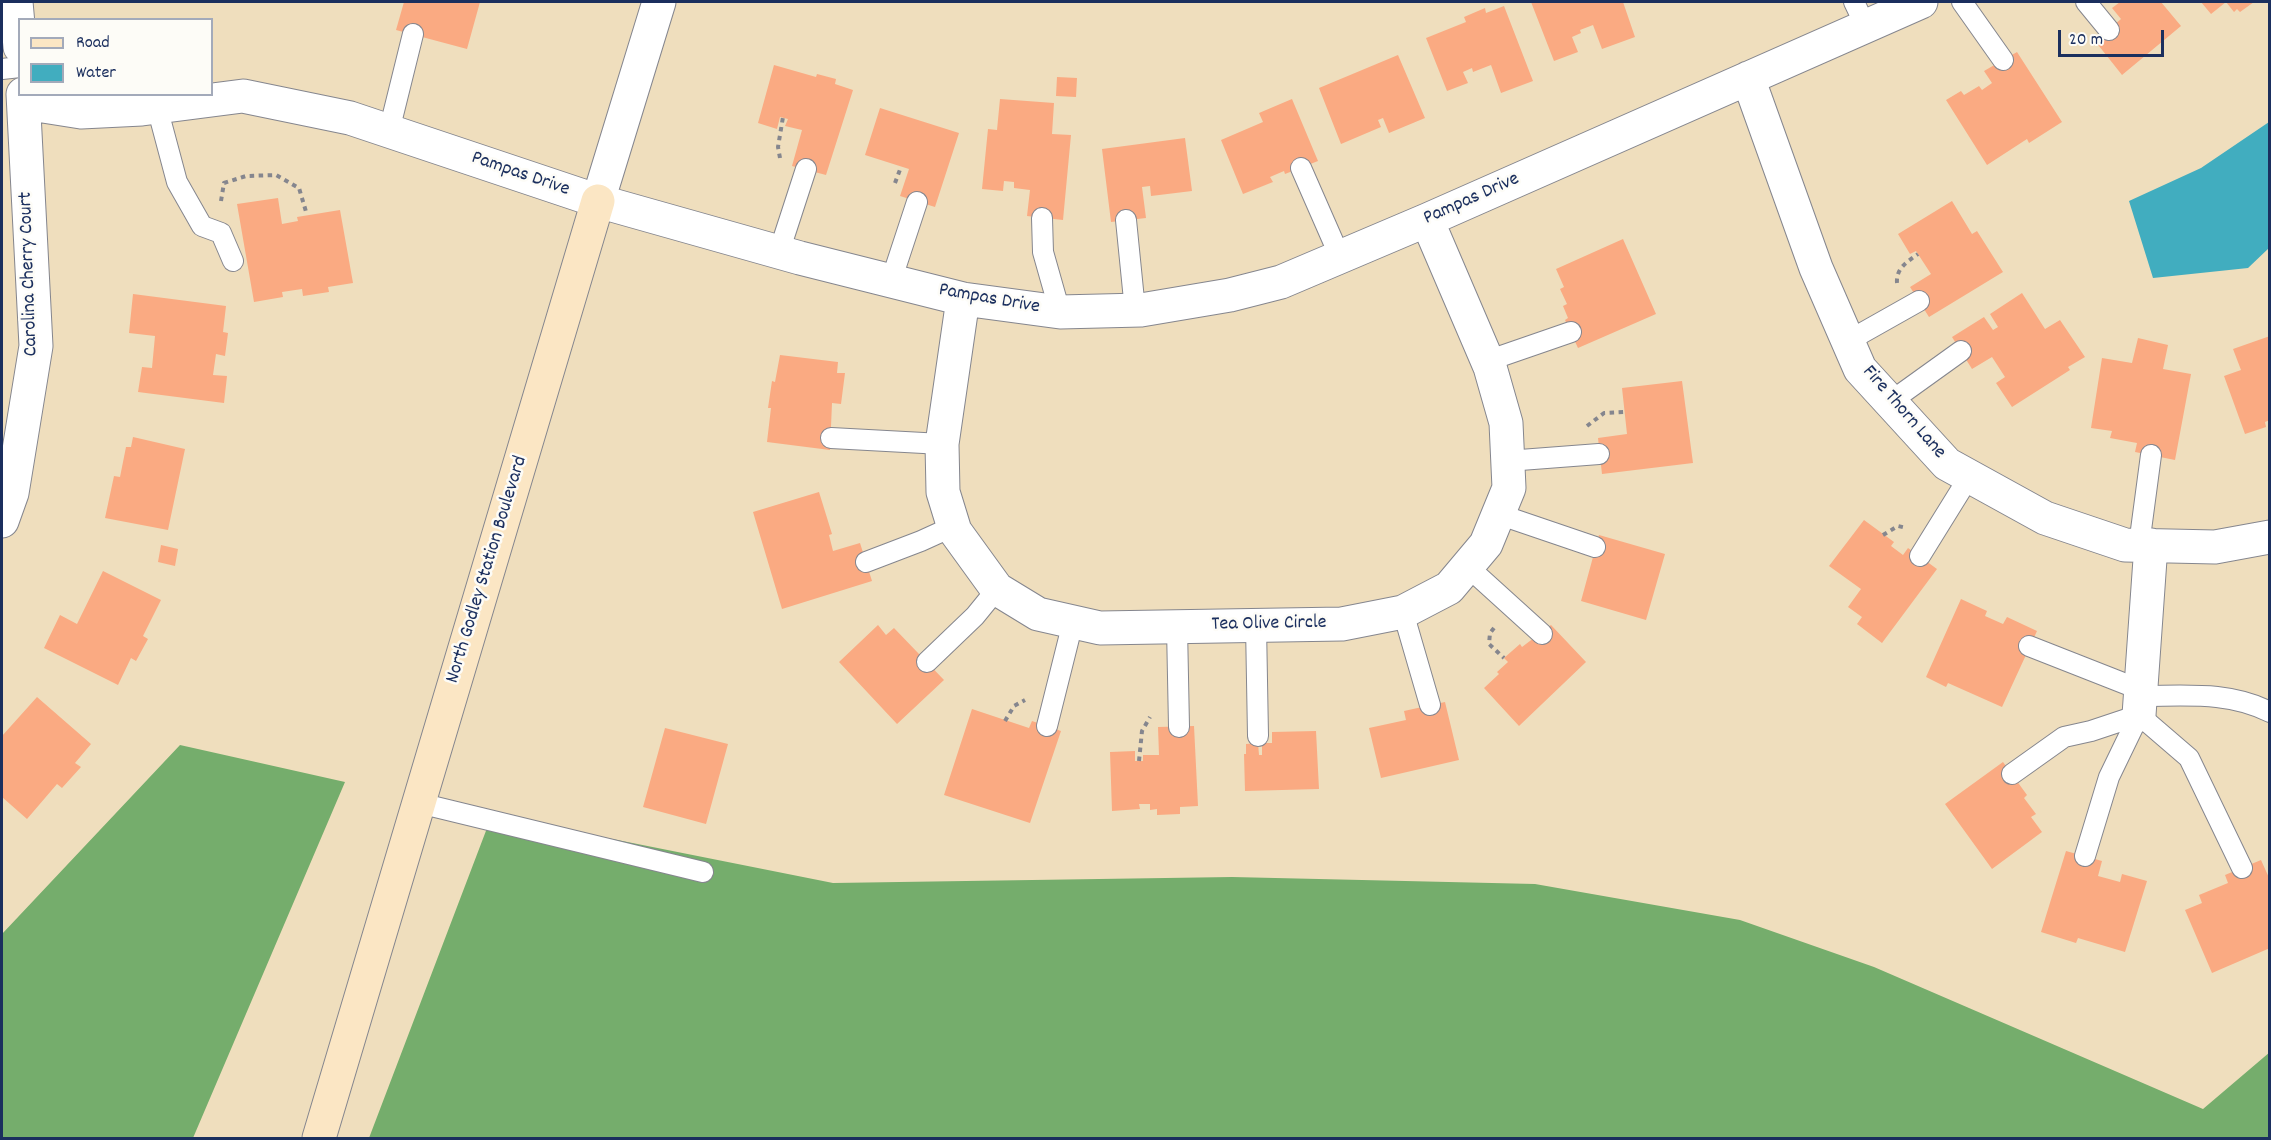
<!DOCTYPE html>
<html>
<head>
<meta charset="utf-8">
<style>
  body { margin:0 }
  #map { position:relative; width:2271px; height:1140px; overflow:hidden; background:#efdebd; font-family:Dekko,sans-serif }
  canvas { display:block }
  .frame { position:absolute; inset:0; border:3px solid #1b2f5e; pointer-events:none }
  .legend { position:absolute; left:18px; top:18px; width:195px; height:78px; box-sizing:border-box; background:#fdfcf7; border:2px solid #a3aaba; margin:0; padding:8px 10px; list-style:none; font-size:18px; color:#1b2f5e }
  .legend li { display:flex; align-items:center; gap:12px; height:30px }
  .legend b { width:30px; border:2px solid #a3aaba }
  .scale { position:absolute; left:2058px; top:30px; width:106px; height:27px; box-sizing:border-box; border:3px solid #1b2f5e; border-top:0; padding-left:8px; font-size:18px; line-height:21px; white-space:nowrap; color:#1b2f5e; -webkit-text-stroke:4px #fdfcf7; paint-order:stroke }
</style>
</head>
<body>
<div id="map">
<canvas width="2271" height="1140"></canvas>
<div class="frame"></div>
<ul class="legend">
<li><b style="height:8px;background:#fbe6c4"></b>Road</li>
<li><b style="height:16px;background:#41adbf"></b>Water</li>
</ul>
<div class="scale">20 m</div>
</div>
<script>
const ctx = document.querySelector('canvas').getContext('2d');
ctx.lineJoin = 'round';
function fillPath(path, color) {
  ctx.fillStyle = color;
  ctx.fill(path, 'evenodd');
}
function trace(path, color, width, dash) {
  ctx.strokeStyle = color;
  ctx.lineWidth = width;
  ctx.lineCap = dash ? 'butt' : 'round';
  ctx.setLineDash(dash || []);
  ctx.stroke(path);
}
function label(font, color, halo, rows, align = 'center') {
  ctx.font = font + ' Dekko,sans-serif';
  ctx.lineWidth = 5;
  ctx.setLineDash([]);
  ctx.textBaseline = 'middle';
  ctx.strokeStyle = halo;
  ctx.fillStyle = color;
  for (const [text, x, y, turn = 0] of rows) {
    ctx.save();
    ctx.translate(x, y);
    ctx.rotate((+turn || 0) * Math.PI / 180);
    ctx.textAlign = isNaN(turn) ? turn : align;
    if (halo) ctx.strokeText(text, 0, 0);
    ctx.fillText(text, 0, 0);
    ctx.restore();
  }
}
const forest = new Path2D(`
  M180,745l165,37 -152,356h-191v-204z
  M492,815l341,68 399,-6 303,7 205,36 134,47 329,142 67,-57 -1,86h-1900z`);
const water = new Path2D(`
  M2269,122v126l-21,20 -95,10 -24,-77 72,-33z`);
const building = new Path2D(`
  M404,2h76l-13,47 -71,-19z
  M1531,2h92l12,35 -33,12 -9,-24 -13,5 1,3 -9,4 6,15 -24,9z
  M2120,2h41l20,24 -59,49 -27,-34 26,-22 -9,-11z
  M2201,2h53l-14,10 -3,-3 -3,3 -8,-10 -15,12z
  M1504,6l29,75 -32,12 -10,-28 -18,7 -1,-4 -9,4 5,11 -21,8 -21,-53 40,-16 -2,-5 21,-9 1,5z
  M2017,52l45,70 -33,21 -2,-4 -40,26 -41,-65 15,-9 3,4 15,-9 3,4 10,-7 -8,-12z
  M1398,55l27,63 -36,15 -6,-15 -5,2 3,7 -40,17 -22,-56z
  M774,65l42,12 1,-3 19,5 -1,5 18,6 -27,85 -34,-9 10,-36 -17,-4 3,-7 -8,-2 -3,12 -19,-6z
  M1057,77l20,1 -1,19 -20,-1z
  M1000,99l54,4 -2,31 19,1 -8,85 -36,-4 3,-26 -16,-2v-6l-10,-1 -1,10 -21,-2 6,-60 9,1z
  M1292,99l26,62 -33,13 -1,-3 -14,6 3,5 -30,12 -22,-54 42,-18 -4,-9z
  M880,108l79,25 -24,74 -35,-11 9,-27 -44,-14z
  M1185,138l7,53 -41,5 -1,-10 -8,1 4,31 -35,4 -9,-73z
  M278,198l4,26 16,-3 -1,-4 43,-7 13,73 -25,4 1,5 -26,4 -1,-7 -20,3 1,5 -29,5 -17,-98z
  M1952,201l20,33 5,-3 26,41 -74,45 -19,-30 21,-13 -15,-23 -6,3 -12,-20z
  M1623,239l33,75 -78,34 -13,-28 3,-2 -5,-12 4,-2 -7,-15 4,-2 -8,-18z
  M2022,293l23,36 15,-9 25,37 -17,10 2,3 -58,37 -16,-24 9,-6 -13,-20 -20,12 -20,-32 32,-20 9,13 5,-3 -8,-13z
  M133,294l93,12 -3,26 5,1 -3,23 -9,-2 -3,21 14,1 -3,27 -86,-11 4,-25 10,1 3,-32 -26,-3z
  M2270,336v84l-5,2 1,5 -21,7 -21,-58 17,-6 -8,-21z
  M2138,338l30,7 -5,24 28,5 -16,86 -40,-8 2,-9 -27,-5 2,-7 -21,-3 11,-70 30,5z
  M780,355l58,7 -1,11h8l-4,31 -9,-1 -2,47 -63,-8 4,-34h-3l4,-27 3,1z
  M1682,381l11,82 -91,11 -4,-36 29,-4 -5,-46z
  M133,437l52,12 -17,81 -63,-12 9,-42 6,1 6,-30h5z
  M819,492l13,42 -3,1 4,16 27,-8 12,38 -90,28 -29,-97z
  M1864,520l30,22 -3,4 12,9 5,-7 29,21 -55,74 -25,-19 5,-7 -14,-10 13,-18 -32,-23z
  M1599,535l66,19 -19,66 -65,-19z
  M161,545l17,4 -3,17 -17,-4z
  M103,571l58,29 -18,36 5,3 -12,22 -5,-3 -13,27 -74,-37 16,-33 17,9z
  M1961,599l26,12 -2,5 18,8 4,-7 30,14 -35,76 -54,-24 -2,4 -20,-10z
  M878,625l8,10 8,-7 50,52 -47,44 -58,-62z
  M1551,625l35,37 -67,64 -35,-38 15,-14 -2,-2 11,-10 -4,-4 16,-14 2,3z
  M37,697l54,47 -16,19 6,4 -19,21 -5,-4 -30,35 -25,-22v-61z
  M1445,702l14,58 -78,18 -12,-50 37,-8 -2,-9z
  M972,709l57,19 3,-7 29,10 -31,92 -86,-28z
  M1194,726l4,80 -18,1v7l-23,1v-6l-7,1v-6h-11l1,5 -28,2 -2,-59 25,-1v10h8v-6h16l-1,-28z
  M665,728l63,16 -22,80 -63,-17z
  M1316,731l3,58 -74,2 -1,-37h2v-10l12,-1 1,12h3v-12h10v-11z
  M2003,762l24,33 -3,3 12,16 -5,3 11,15 -50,37 -47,-65z
  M2066,851l36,10 -4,15 22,6 2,-8 25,7 -22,71 -47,-14 -2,5 -35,-11z
  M2261,860l9,20v68l-58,25 -27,-63 17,-7 -3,-8 29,-12 -3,-8z`);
const path = new Path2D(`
  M780,158l-2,-11 5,-30
  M895,183l6,-16
  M221,201l3,-18 22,-7 30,-1 23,13 8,27
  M1897,283c-1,-15 10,-21 21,-29
  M1587,426l17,-13 21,-1
  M1883,535l15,-9 9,2
  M1494,628l-4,5 -1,11 15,14
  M1005,721l9,-15 11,-6
  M1139,761l3,-30 8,-14`);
const lane = new Path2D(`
  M1854,2l12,25
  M1962,2l41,58
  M2086,2l23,28
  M2,69l18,-2
  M157,107l20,75 25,44 19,7 12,28
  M389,131l24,-97
  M1301,168l39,89
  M1042,218l1,34 17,60
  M1126,220l9,90
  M779,252l27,-83
  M891,281l26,-79
  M1848,341l71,-40
  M1487,361l84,-29
  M1890,402l71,-51
  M831,438l111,6
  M1507,461l92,-7
  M1498,514l97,33
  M2139,545l12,-90
  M1920,556l49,-79
  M866,562l55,-21 33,-15
  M1467,566l75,68
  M1403,612l27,93
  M1256,625l2,111
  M1177,627l2,100
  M2029,646l112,44
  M927,662l48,-46 22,-27
  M2141,696c45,0 87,-5 129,16
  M2139,715l50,43 53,110
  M1047,726l26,-104
  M2012,774l52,-37 27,-6 48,-16
  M419,803l284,69
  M2085,856l24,-79 30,-62`);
const street = new Path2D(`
  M16,2l4,45
  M1748,78l68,190 44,101 87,95 98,54 80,27 90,2 55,-10
  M24,103l57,9 61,-3 101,-13 107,22 248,83 202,57 163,41 97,13 81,-2 89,-15 51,-13 146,-62 494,-218
  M598,201l61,-199
  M963,299l-21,145 1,48 12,39 42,58 41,25 62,14 242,-4 61,-12 46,-24 37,-44 23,-56 -3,-65 -16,-56 -63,-147
  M2,521l10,-28 24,-147 -13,-252
  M2139,715l12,-170`);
const secondary = new Path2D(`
  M319,1138l279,-937`);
const streetNames = [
  ["Pampas Drive",520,175,19],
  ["Pampas Drive",1472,200,-24],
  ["Carolina Cherry Court",30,274,-92],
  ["Pampas Drive",989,300,10],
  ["Fire Thorn Lane",1903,413,49],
  ["North Godley Station Boulevard",488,570,-73],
  ["Tea Olive Circle",1269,625,-1]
];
fillPath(forest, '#75ad6c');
fillPath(water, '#41adbf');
fillPath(building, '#faaa82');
trace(lane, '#85868e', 22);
trace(street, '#85868e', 35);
trace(secondary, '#85868e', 35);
trace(path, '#85868e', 4, [4.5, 4.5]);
trace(lane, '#fff', 20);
trace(street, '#fff', 33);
trace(secondary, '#fbe6c4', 33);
label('20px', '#1b2f5e', '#fdfcf7', streetNames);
</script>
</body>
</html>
